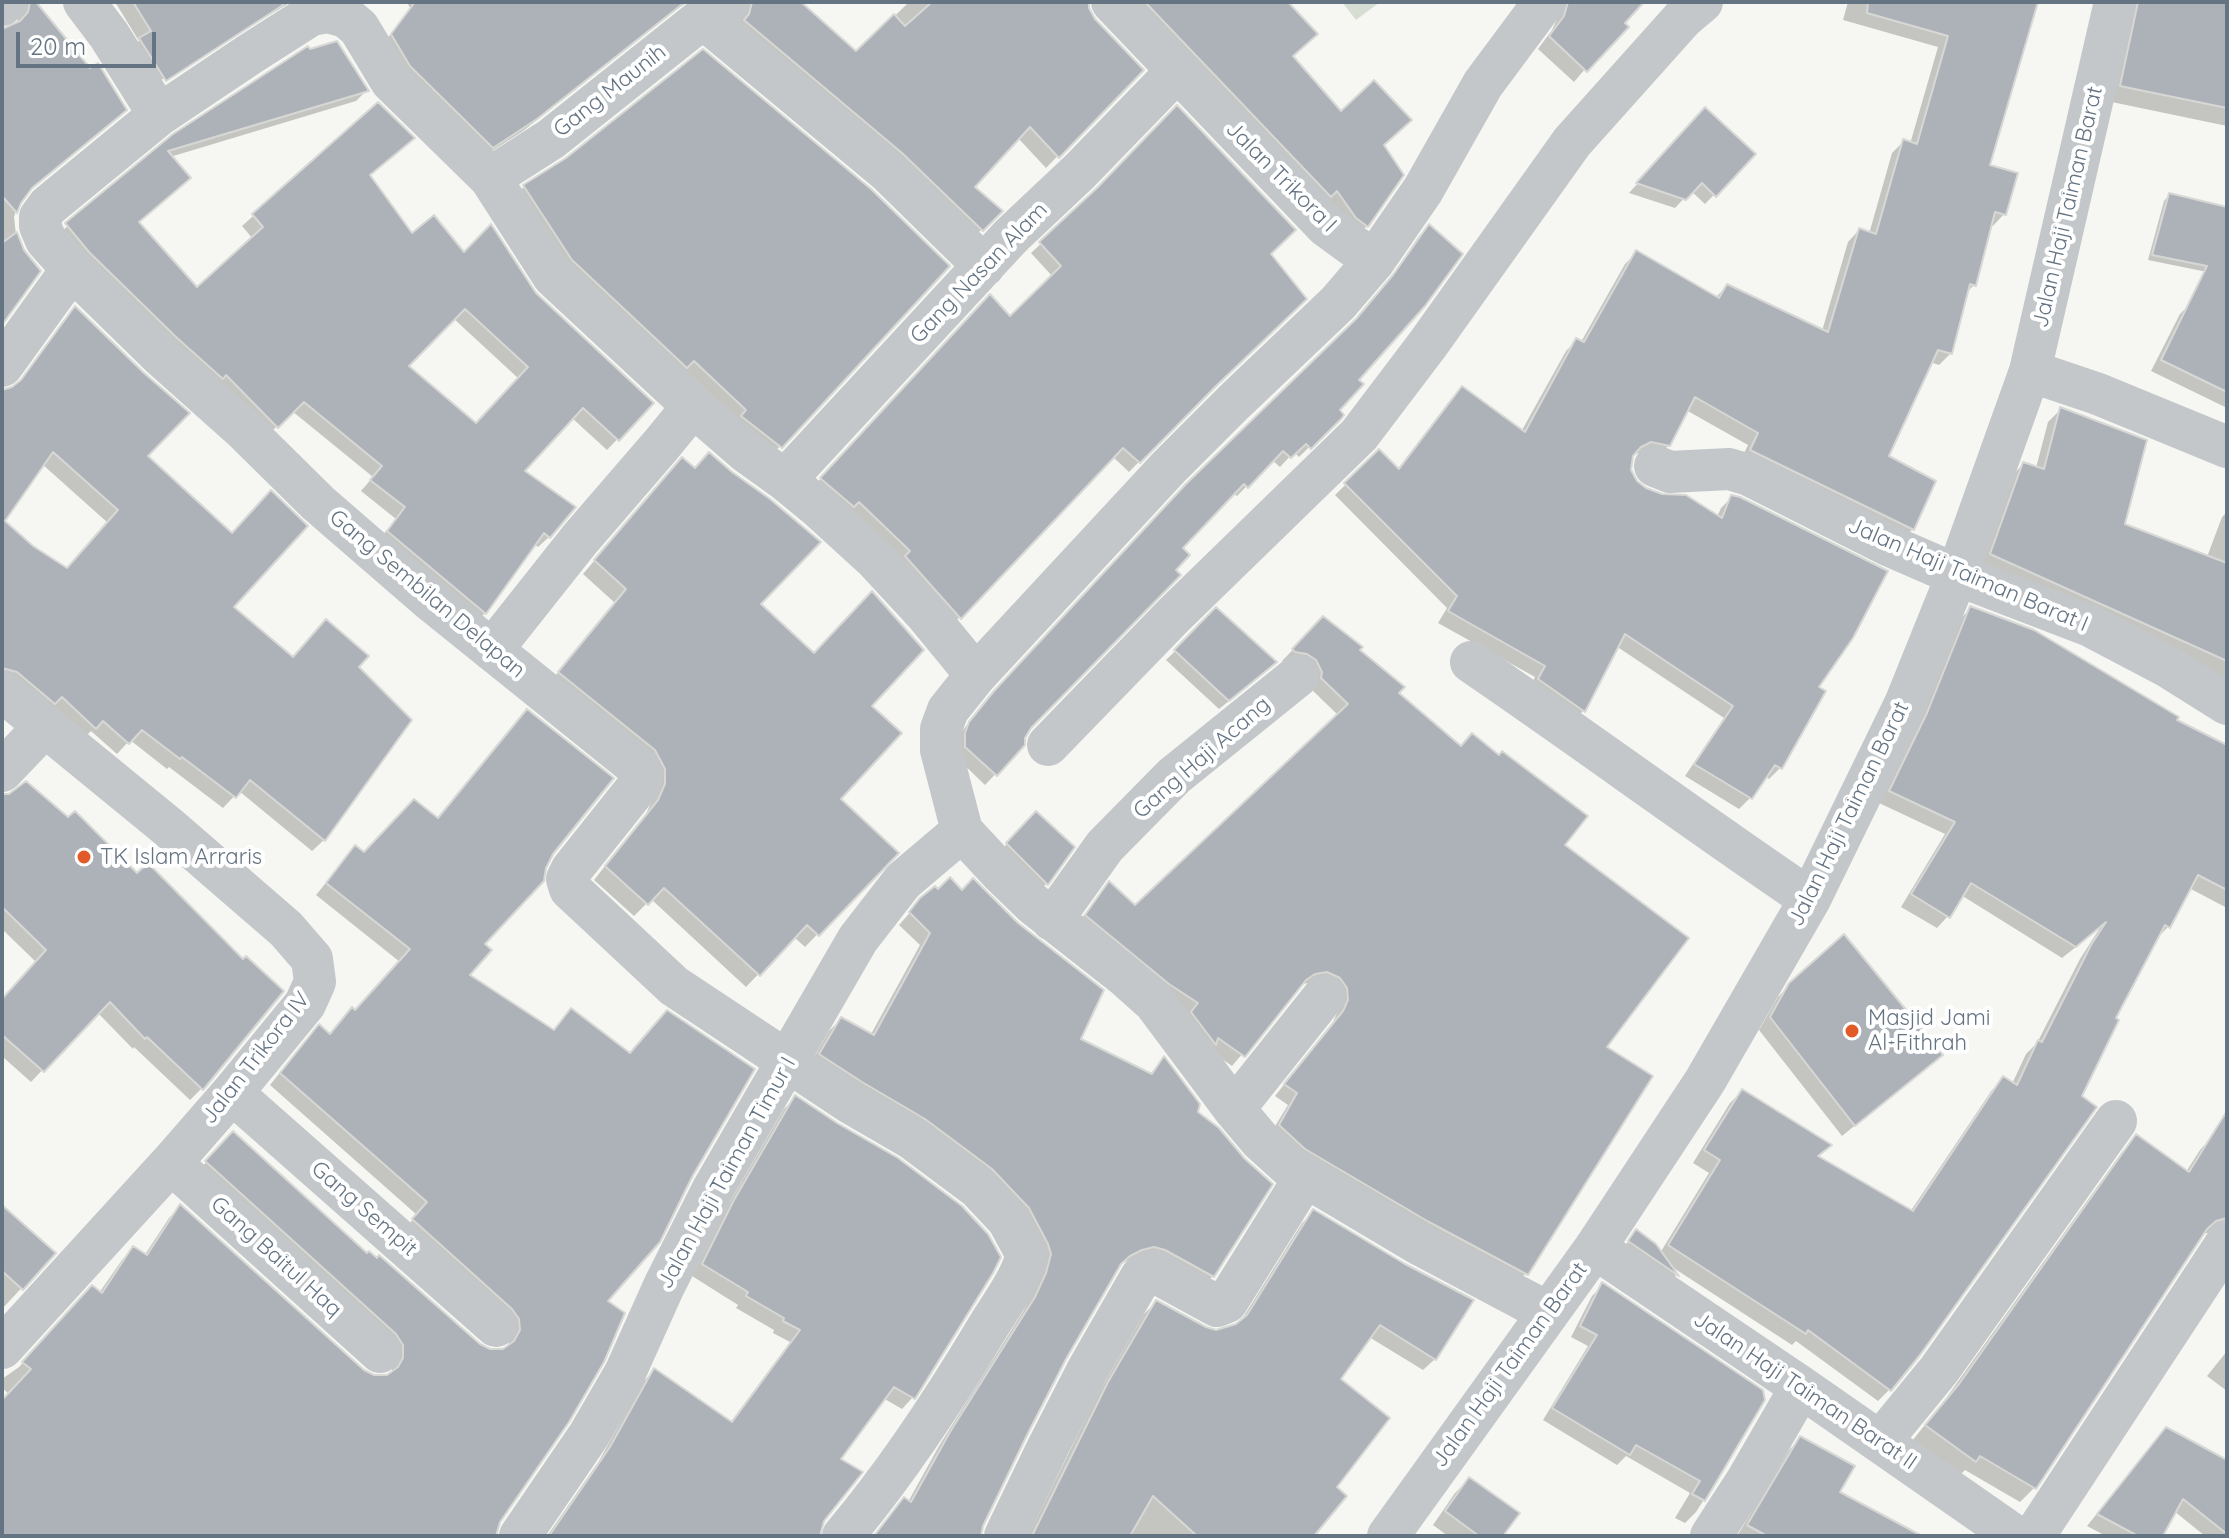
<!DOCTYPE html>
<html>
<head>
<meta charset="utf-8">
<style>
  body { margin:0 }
  #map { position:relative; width:2229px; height:1538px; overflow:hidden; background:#f6f6f2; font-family:Quicksand,sans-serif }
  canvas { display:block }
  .frame { position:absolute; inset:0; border:4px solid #657483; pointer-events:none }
  .scale { position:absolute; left:16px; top:32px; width:140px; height:36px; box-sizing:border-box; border:4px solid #657483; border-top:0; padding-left:10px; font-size:24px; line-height:28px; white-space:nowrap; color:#657483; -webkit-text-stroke:6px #fff; paint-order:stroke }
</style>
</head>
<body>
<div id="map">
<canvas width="2229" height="1538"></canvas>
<div class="frame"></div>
<div class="scale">20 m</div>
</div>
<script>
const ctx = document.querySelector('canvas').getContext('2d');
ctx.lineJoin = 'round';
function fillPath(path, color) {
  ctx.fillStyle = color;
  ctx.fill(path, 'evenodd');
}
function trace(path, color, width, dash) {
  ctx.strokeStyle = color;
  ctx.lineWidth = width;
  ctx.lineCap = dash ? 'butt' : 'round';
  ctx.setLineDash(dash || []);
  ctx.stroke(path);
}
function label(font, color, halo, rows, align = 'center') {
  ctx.font = font + ' Quicksand,sans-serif';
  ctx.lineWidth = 8;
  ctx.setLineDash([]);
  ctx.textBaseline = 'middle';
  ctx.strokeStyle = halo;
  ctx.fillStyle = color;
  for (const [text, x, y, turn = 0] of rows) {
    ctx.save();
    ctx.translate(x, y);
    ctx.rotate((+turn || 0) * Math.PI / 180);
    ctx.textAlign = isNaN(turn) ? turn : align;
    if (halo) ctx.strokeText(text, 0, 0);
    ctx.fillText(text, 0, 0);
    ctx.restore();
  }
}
const green = new Path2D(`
  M1342,2h38l-24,18z`);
const shadow = new Path2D(`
  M15,2h19l-8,190 -7,10 -5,15 2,18 -14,87v-292l15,-5 2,-13z
  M115,2h176l-140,84 -22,-35 10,-10z
  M407,2h281l-11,7 -154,122 -42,27 -100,-111 29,-39z
  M737,2h61l58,52 53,-52h178l6,18 48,50 -95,98 -28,-30 -45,49 27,24 -30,30 -232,-213 3,-14z
  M1123,2h164l4,55 50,57 41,31 -15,81 -12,11z
  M1565,2h77l-68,80 -36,-33 14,-19 5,-11 -1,-7z
  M1848,2h188l-48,164 16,48 -11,12 -3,-1 -16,60 -9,9 -14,59 -12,12 -9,-3 -44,94 27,73 -12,11 -161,-78 8,-17 -62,-35 -17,35 -12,12 -19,-4 -7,3 -2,14 5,11 11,9 72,27 4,-9 11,-11 84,190 7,5 -43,76 -11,11 -4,-3 -15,22 -11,11 -54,-33 39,-58 -108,-72 -33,65 -11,11 -44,-31 7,-14 -97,-54 9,-15 -112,-113 44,-43 18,18 54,-71 12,-11 58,44 45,-81 11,-11 4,2 44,-78 11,-11 79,45 12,-12 95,45 26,-89 11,-12 10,4 23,-81 11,-11 7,2 28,-97 -95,-27z
  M2119,2h108v124l-120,-25z
  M366,91l-10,10 -186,56 -33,65 60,68 56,-51 -11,-13 136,-121 -10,71 44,59 52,20 71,40 117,108 -45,47 -35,-32 -50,54 27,65 -11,10 -4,-3 -49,69 -11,11 -97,-82 19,-23 -35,-28 12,-14 -81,-66 -26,26 -210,-201 119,-100zM453,318l66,61 -43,47 -70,-60z
  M1696,119l57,35 -48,50 -14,-13 -16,17 -46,-15z
  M567,160l380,106 -179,193 -208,-186 -48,-74 12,-12z
  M1095,193l173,61 -61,138 -78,80 -17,-16 -162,171 -138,-139 168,-181 30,12 43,-42 -22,-24z
  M2169,195l58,14v11l-20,52 -59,-12 16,-59z
  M1429,226l-73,154 -19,30 2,8 -40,39 -5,-5 -14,15 -8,-7 -35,36 -4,-3 -53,55 -151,179 -6,11v7l-38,40 -29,-28 4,-23 24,-31 364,-373 36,-42 35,-52z
  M2191,303l36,15v90l-76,-37 29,-57z
  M75,308l71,149 85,150 61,52 65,8 -33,173 -12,11 -73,-60 -16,17 -54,-41 -2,2 -37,-29 -13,14 -26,-23 -8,8 -81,-57v-289l12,-4 50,-69zM42,464l66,59 -41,47 -35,-23 -30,-26z
  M2061,409l61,116 85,32 15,-40 5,-5v168l-249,-113 33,-90 12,-13 13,4 12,-46z
  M670,472l88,132 111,102 -30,94 57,53 -91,94 -11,-10 -48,50 -95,-88 -17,17 -40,-36 52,-66 7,-16 -106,-112 68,-83 -32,-29z
  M1971,608l203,113 53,26v161l-38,-20 -21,39 -11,11 -267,451 -12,12 -82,-60 -4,4 -123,-80 7,11 -9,10 -48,-33 17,-21 24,21 49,-80 -16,-10 37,-60 12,-12 74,66 94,55 82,-122 12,-11 8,5 14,-30 11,-11 43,-84 20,-31 -38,30 -101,-63 -13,21 -11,12 -36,-21 44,-73 -66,-31 80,-183z
  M1217,610l48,62 -46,37 -53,-49z
  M1323,619l34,31 39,43 166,153 42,202 -78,225 -11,11 -246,-148 19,-31 -13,-9 57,-72 5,-11 -22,-31 -13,2 -70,82 -23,-16 -133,-124 23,-31 10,-11 26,24 204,-192 -57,-55z
  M516,723l-34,221 -15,31 85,56 19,-20 34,290 -107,221 -3,14h-493v-134l7,-8 -7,-6v-9l17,-12 62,-68 18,-6 23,-33 11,-12 11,8 25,-38 11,-12 183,165 11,6 16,-2 2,-4v-13l-197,-184 27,-28 145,110 112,90 11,5 16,-2 3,-6 -1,-12 -106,-99 15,-17 -147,-130 38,-47 21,-2 26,-24 45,-50 -84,-67 39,-48 9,7 73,-35z
  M2,796l200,292 -12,12 -56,-53 -1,2 -36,-37 -66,70 -27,-24 -2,2v-60l34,-38 -34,-33z
  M1024,825l48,22 -26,37 -11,11 -39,-39z
  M922,899l156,141 71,35 15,-16 32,53 17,164 -12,11 -60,-29 -12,2 -12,6 -53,93 -83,166 -1,11h-107l20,-25 15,-9 31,-56 85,-136 11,-24 5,-20 -231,-200 20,-35 12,-12 29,17 50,-91 -21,-20z
  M1791,984l137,82 -86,70 -83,-106 19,-33z
  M795,1098l118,299 -11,12 -19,-11 -45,61 -20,77h-271l52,-75 44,-79 11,-12 76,53 60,-81 -17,-9 1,-3 -38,-22 2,-3 -46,-29 31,-62 61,-105z
  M2214,1135l13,8v76l-14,13 -12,2 -167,254 -14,14 -55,-32 -5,5 -48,-34 32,-40 178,-249 14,-15 50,35 14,-22z
  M2,1207l52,46 -52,56z
  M1314,1212l121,147 -12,11 -54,-33 -31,42 -4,109 -22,48h-284l69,-140 47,-82 12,-12 49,27 11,3 23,-8 63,-101z
  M1603,1285l121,183 -28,44 -11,11 -10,-5 15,-25 -64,-37 -9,9 -74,-45 45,-74 -17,-9 21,-41z
  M2227,1351v40l-20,-15z
  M1801,1438l36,55 81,43h-181l52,-86z
  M2155,1441l72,21v74h-22l-31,-25 -14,25h-54l-19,-10z
  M1469,1479l32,57h-53l-15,-11 22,-32z`);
const building = new Path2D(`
  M30,2h6l54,66 8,-5 29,47 -95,78 -11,15 -4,10 -15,-17v-167l18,-8 8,-9z
  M133,2h148l2,3 -117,76 -27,-43 12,-7z
  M415,2h270l-148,117 -44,29 -83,-82 -19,-32z
  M752,2h49l55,49 38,-37 11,12 27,-24h157v6l6,11 49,51 -85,88 -29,-31 -55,60 28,24 -20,20 -81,-78 -158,-133 5,-6z
  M1145,2h143l30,32 -25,22 48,55 33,-31 38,40 -28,25 20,30 -36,52 -12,-9 -19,-27 -6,6z
  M1568,2h76l-19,21 4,4 -42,45 -38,-36 15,-20z
  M1868,2h170l-48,163 28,8 -12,42 -11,-3 -19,74 -6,-2 -18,70 -14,-4 -49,106 47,25 -22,49 -164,-80 8,-17 -63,-36 -25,49 -19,-4 -10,5 -8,9 -2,14 6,11 9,7 16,6 24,1 36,23 9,-23 9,2 148,74 -35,67 -34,49 7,4 -44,78 -7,-4 -23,34 -58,-35 39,-58 -108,-72 -40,78 -47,-33 7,-13 -97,-55 9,-15 -113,-113 35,-34 20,20 63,-83 63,46 51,-94 8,4 52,-92 83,48 8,-14 101,48 31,-104 17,6 27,-95 14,5 31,-108 -81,-23z
  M2138,2h89v106l-107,-22z
  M337,41l32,50 -201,60 23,27 -52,44 58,65 66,-60 -11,-13 126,-112 37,36 -45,37 42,58 22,-18 30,37 27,-28 45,69 118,110 -35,38 -36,-33 -58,63 51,36 -26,31 -6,-5 -58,81 -99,-83 18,-24 -35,-27 12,-14 -78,-64 -26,26 -52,-53 -3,4 -47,-42 -87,-85 -24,-29 108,-89 135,-88 2,3zM465,309l63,58 -52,56 -67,-57z
  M703,49l168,140 79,77 -168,182 -41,-32 5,-6 -52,-49 -7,7 -115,-108 -49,-75 43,-27z
  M1177,105l119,125 -25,24 36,45 -90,86 -77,78 -17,-15 -162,171 -56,-63 5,-5 -51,-49 -5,5 -34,-29 170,-184 20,22 51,-50 -22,-24 58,-54z
  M1705,107l51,47 -40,43 -14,-14 -16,17 -50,-17z
  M2169,193l58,14v185l-66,-32 46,-94 -55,-11z
  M1429,224l34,30 -38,52 -66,74 5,4 -24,26 4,5 -3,4 -30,30 -5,-5 -15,14 -8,-7 -35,37 -4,-4 -61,64 7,7 -14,15 5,5 -150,153 -6,10v7l-28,31 -32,-29v-14l4,-11 25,-31 192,-207 170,-165 37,-44z
  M17,232l7,18 17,21 -39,54v-82z
  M75,306l69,67 46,40 -42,43 84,77 39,-43 37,36 -74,81 59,50 33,-38 43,37 -10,11 53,53 -87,121 -75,-61 -14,18 -54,-41 -2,2 -38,-29 -13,14 -26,-23 -7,8 -34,-32 -7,7 -38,-32 -15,-4v-278l10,-3 9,-7zM53,452l65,58 -51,58 -34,-22 -28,-25z
  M2060,407l87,33 -22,84 102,39v98l-237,-107 33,-92 21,7z
  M709,452l23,20 38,27 51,43 -60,62 53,49 58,-62 52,59 -52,56 30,27 -61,66 58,54 -80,83 -12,-11 -47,51 -96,-88 -16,17 -43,-39 53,-66 7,-16v-15l-10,-19 -97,-78 68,-83 -32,-29 88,-103 13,11z
  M1970,606l64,24 145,87 -2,3 50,25v145l-29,-15 -28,53 -5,-3 -49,93 3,2 -37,76 15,11 -177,248 -29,36 -83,-61 -2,4 -138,-89 52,-85 -16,-10 38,-61 90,56 -14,11 95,55 90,-135 14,9 21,-45 4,2 49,-97 15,-23 -30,25 -105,-64 -21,35 -39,-24 44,-72 -66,-31 38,-78z
  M1216,607l61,55 -48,39 -55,-51z
  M1323,616l40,31 -3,3 45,37 -6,6 62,53 11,-13 27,22 3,-4 86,65 -23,29 124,93 -82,109 46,29 -125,199 -99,-53 -124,-73 -26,-24 18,-32 -13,-9 59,-73 5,-11 -1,-12 -7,-10 -13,-6 -12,2 -9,6 -61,77 -27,-19 -2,7 -25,-33 7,-9 -29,-19 -84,-69 24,-34 26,24 213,-201 -27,-26 1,-6 -6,-12 -9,-6 -12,-2 -3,-3z
  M527,709l87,69 -61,76 -7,14 -2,13 -59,63 7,6 -22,25 84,55 17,-22 59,45 37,-43 88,59 -63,108 -32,65 -52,59 17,12 -21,49 -35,60 -69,100 -4,14h-494v-136l29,-31 -9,-7 70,-77 10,8 31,-47 14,9 33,-51 184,166 10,5h13l11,-8 5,-9v-13l-7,-11 -191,-173 28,-30 134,122 2,-2 8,7 2,-3 101,89 10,5h13l11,-8 6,-11 -1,-11 -7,-10 -100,-90 15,-17 -147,-129 39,-49 11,10 22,-27 3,3 55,-61 -84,-66 29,-38 9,7 50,-53 24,19z
  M26,781l42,36 7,-6 62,62 11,-10 95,96 3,-3 38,35 -81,99 -56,-53 -2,2 -35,-37 -66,70 -42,-37v-36l44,-49 -44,-43v-113h7z
  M1036,811l39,36 -27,38 -42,-42z
  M950,877l12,13 11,-12 45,45 86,67 -23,49 71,35 12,-18 36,48 -2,8 21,16 26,31 28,25 -59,93 -49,-27 -11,-3 -12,3 -12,6 -9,8 -55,95 -39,76 -44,91 -2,10h-107l30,-39 7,5 39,-70 85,-135 11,-24 5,-19 -3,-10 -19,-36 -37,-39 -67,-50 -63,-37 -43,-28 22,-37 33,18 56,-102 -21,-21 11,-14 15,-12 3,3z
  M1844,934l99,121 -88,71 -85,-109 19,-34z
  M795,1095l42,28 61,35 64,48 26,28 13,23 -8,16 -78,126 -21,-12 -53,72 22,13 -39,49 -4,15h-271l61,-89 44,-79 78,54 68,-92 -17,-9 1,-3 -38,-22 2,-4 -46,-28 32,-64z
  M2227,1111v107l-11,3 -9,8 -171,260 -56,-33 -4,6 -51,-37 34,-41 177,-250 53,38z
  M2,1205l54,48 -33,37 -21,-19z
  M1313,1209l92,55 69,36 -38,60 -56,-35 -39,54 49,39 -53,69 10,9 -33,40h-117l-44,-40 -23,40h-98l76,-154 48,-82 50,27 10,3 20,-6 11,-9z
  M1636,1229l20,15 23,32 -51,-35z
  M1602,1282l161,108 2,10 -60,101 -13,-7 8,-13 -64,-36 -6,10 -78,-47 45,-73 -17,-9z
  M2166,1427l61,33v74l-44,-35 -20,37h-25l-41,-22z
  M1800,1436l55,30 -15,26 82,44h-155l-20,-11z
  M1469,1477l51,36 -17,23h-24l-34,-25z`);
const minor = new Path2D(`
  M84,2l25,33 50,80
  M1112,2l214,224 48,35
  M2,5l4,-3
  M703,18l184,153 97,95
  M490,178l61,-39 152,-121 25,-15
  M2,366l70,-97
  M2030,371l68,23 129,53
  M1655,466l15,6 59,-3 20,6 139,70 69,30 133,51 78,41 59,37
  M785,480l226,-244 69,-65 97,-100
  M492,650l88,-111 82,-95 31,-38
  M1471,662c114,78 225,160 339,237
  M976,675l193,-208 65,-65 104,-99 36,-42 49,-71 60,-106 61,-82
  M2,691l165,135 119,103 26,30 3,23 -10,22 -73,89 -61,70 -169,185
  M1048,745l126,-130 185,-180 69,-91 144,-202 111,-124 19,-16
  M2,771l42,-44
  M1052,920l53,-74 69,-70 124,-100
  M232,1093l264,233
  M1234,1109l90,-113
  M171,1163l209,189
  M1595,1248l206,139 214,149
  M1880,1442l59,-72 177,-249
  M520,1536l69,-101 36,-62 39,-87 49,-97 145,-250 45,-58 59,-50
  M843,1536c54,-64 100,-134 143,-206 15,-25 33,-47 41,-75l-19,-35 -30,-32 -67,-50 -62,-36 -175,-116 -104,-97 -3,-10 5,-10 67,-84 3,-9 -2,-7 -210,-169 -112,-97 -75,-74 -83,-74 -88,-86 -26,-29 -6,-14v-9l8,-11 111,-91 91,-61 61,-39 16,-3 19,5 13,11 32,53 99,97 63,98 140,130 53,46 39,28 33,27 57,52 50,54 51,62 -28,35 -7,19v21l21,81 39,42 32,31 93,73 28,25 80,107 27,32 30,27 126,75 130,69
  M1005,1536l44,-91 38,-74 54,-94 12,-6 64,35 10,-4 78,-125
  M1388,1536l207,-288 110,-167 105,-182 95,-195 52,-129 73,-204 85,-369
  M1711,1536l35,-54 55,-95
  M2034,1536l193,-294`);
const markers = [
  [84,857,8,"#e15a27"],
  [1852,1031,8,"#e15a27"]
];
const streetNames = [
  ["Gang Maunih",610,91,-38],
  ["Jalan Trikora I",1281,177,45],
  ["Jalan Haji Taiman Barat",2068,207,-77],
  ["Gang Nasan Alam",979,273,-46],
  ["Jalan Haji Taiman Barat I",1968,575,23],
  ["Gang Sembilan Delapan",427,594,40],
  ["Gang Haji Acang",1202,758,-41],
  ["Jalan Haji Taiman Barat",1849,814,-64],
  ["Jalan Trikora IV",256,1058,-52],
  ["Jalan Haji Taiman Timur I",727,1173,-61],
  ["Gang Sempit",364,1209,41],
  ["Gang Baitul Haq",276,1257,42],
  ["Jalan Haji Taiman Barat",1510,1365,-54],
  ["Jalan Haji Taiman Barat II",1805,1391,34]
];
const poiNames = [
  ["TK Islam Arraris",100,857],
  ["Masjid Jami",1868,1018],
  ["Al-Fithrah",1868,1043]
];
fillPath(green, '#d6ddd3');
fillPath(shadow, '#0003');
fillPath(building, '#acb2b8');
trace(building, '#d7d7d5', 2);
trace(minor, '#c3c7ca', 42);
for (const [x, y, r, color] of markers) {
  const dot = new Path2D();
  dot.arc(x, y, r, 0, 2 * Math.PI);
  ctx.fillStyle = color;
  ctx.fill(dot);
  trace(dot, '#fff', 3);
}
label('22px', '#657483', '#fff', streetNames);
label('22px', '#657483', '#fff', poiNames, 'left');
</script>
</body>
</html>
